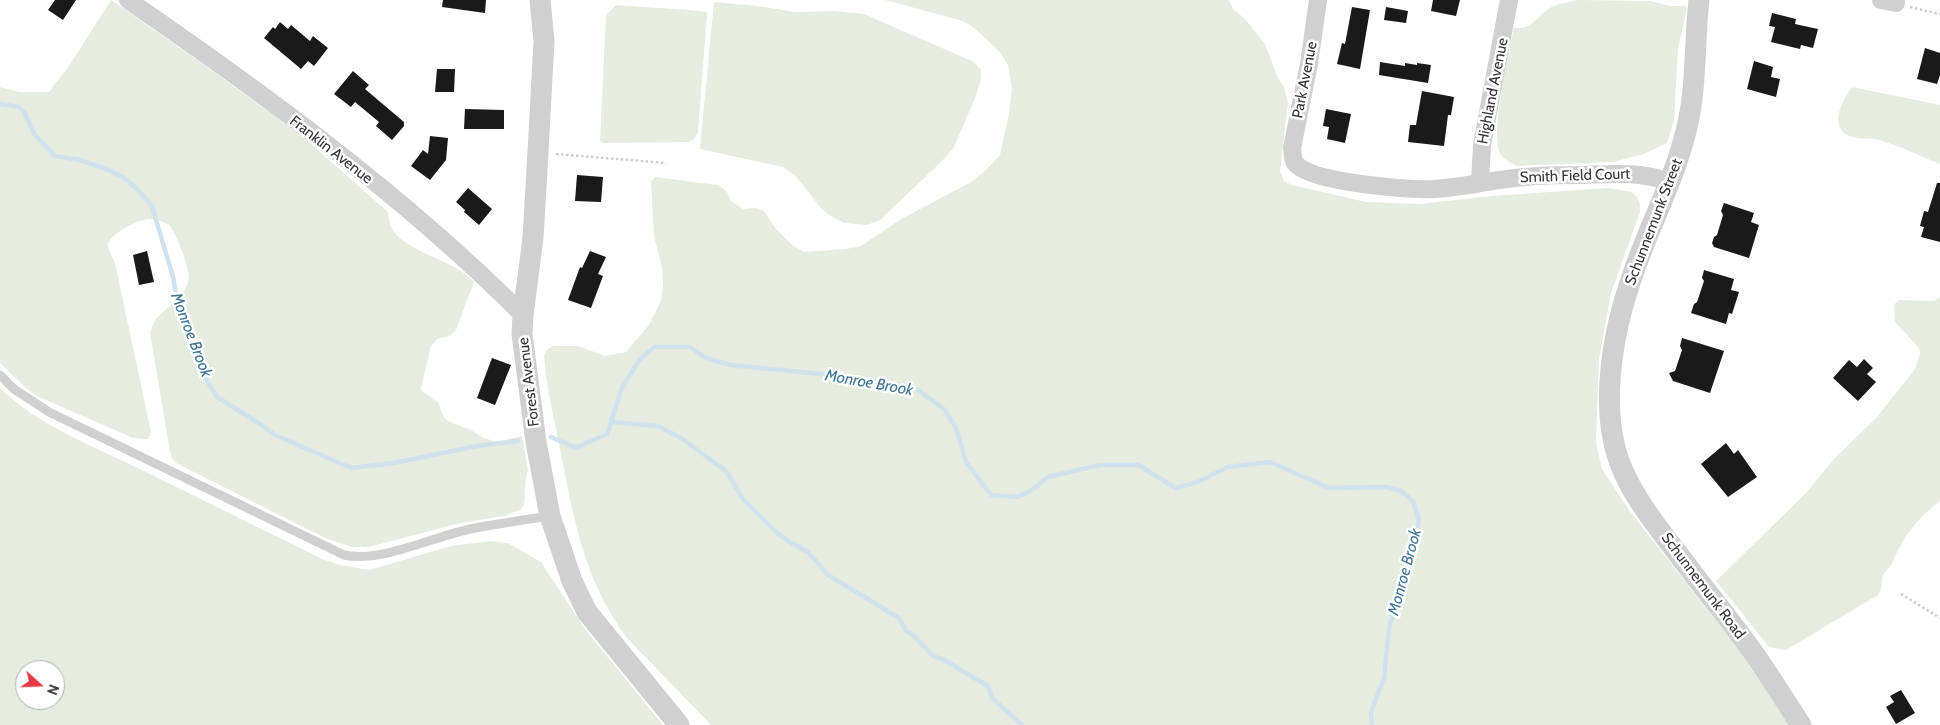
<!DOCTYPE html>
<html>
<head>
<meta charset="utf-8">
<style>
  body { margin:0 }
  #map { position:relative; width:1940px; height:725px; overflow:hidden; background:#fff; font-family:Cabin,sans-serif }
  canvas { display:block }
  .north { position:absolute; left:15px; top:660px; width:50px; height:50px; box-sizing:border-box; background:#fff; border:1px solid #adadad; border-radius:50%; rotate:110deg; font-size:14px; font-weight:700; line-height:20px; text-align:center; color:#333 }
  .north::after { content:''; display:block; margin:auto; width:18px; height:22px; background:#e63946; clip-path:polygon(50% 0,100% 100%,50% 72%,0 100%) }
</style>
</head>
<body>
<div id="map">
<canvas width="1940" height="725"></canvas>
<div class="north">N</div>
</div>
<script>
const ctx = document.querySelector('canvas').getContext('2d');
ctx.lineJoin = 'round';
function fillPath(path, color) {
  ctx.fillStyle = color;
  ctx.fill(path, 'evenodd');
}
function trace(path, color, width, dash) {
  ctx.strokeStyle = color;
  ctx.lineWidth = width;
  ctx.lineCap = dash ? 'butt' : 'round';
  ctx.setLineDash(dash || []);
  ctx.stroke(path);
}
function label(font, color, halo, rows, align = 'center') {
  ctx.font = font + ' Cabin,sans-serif';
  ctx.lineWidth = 5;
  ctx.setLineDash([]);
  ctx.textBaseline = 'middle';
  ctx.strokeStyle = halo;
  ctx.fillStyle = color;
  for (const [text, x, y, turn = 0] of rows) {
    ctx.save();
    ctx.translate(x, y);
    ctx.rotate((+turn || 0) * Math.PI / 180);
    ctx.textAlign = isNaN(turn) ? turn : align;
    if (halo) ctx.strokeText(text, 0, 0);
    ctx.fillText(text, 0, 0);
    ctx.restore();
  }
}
const green = new Path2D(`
  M111,0l82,57 109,79 86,76c1,4 1,11 3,15 14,26 63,32 83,55l-18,48 -6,6 -13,3 -6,7 -10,42 2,4 15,10 6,16 8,5 17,6 15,9 12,4 26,-6 6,34 -2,7 -2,28 -4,5 -16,6 -44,7 -91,24h-17l-27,-9 -149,-75 -4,-5 -2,-7 -20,-118c2,-5 3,-11 6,-14 12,-14 31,-22 33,-42 0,-9 -14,-49 -21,-53 -5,-2 -14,-5 -19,-5 -10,0 -40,15 -41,26 0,5 5,13 7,18l36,169 -3,7 -15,-1 -94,-41 -12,-8 -27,-26v-276l19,5h30l20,-26z
  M885,0h344l4,9 12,10 20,25 13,34 6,9 4,16 -8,68 4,10 8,4 74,17 54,2 72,-8 116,-8 24,4 5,5 3,8v7l-29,81 -12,66 -3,83 6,27 27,41 108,138 53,77h-1079l-84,-87c-44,-60 -53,-119 -67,-189 -6,-31 -14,-62 -16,-94l3,-5 6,-4h25l27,10 21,-4 23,-27 12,-24 2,-16 -1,-18 -8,-31 -3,-54 4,-5 63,8 9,7 4,9 12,8 12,-1 9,3 11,17 16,16 13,8 42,-3 15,-3 42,-28 70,-37 14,-12 13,-14 9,-42 3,-24 -4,-24 -8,-13 -26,-24 -11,-7z
  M1577,0l73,1 20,5h15l2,2 -9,41 -4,72 -7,22 -23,11 -31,8 -96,4c-6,-3 -12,-6 -16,-11 -12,-18 8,-104 13,-128 16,7 26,-16 40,-21 7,-3 15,-4 23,-6z
  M714,2l44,4 37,6 40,-1 29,3 110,48 7,8v10l-6,18 -22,51 -13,14 -60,57 -13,5 -23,-2 -15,-8 -9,-8 -24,-31 -13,-9 -83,-18z
  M616,5l86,6 5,2 -9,118 -3,7 -6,4 -86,1 -3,-2 6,-126z
  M1852,87l88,18v59c-20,-8 -40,-18 -61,-24 -8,-3 -18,0 -26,-3 -26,-7 -12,-35 -1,-50z
  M1940,297v204c-26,21 -34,32 -48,62 -2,5 -7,8 -9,13 -2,7 0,12 -5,19l-92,55 -17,-3 -53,-66 89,-87 29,-35 43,-42 38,-48 5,-15 -1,-6 -24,-26 -1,-17 4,-5 36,1z
  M0,388c38,37 90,57 138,80 61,30 123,61 184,91l18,6 29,5 82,-24 39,-5 18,2 33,19 44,67 78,96h-663zM25,670h30v30h-30z`);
const stream = new Path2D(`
  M0,104l19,3 5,5 10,22 21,22 25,4 26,9 17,8 14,12 15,17 21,71 7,40 22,55 15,25 40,25 18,13 76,33 43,-5 83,-17 41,-5
  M612,422l46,4 23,12 45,33 17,28 32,32 10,8 24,14 19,22 71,43 7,13 7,4 20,21 11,4 44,26 4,12 30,27
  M551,437l25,11 31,-14 15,-46 17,-28 15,-13h36l16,11 24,7 121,12 63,10 31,23 11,18 10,34 25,33 27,2 14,-7 16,-13 52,-12h38l38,23 22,-6 30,-15 42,-5 59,26 57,-1 15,4 12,10 6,19 -6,37 -16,43 -8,29 -5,49 -13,34 1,13`);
const building = new Path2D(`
  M55,0h21l-13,20 -15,-10z
  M443,0h43l-1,13 -43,-6z
  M1433,0h27l-4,16 -25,-5z
  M1352,7l18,3 -10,59 -23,-5 5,-21 3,1z
  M1386,7l22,4 -2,12 -22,-3z
  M1772,13l24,6 -1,5 23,5 -5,19 -12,-3 -1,4 -29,-7 4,-15 -6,-1z
  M280,22l8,7 3,-4 19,16 3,-5 15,12 -14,18 -6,-5 -7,8 -37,-31 9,-11 2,2z
  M1925,48l15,5v22l-3,9 -20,-5z
  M1754,61l19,6 -2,10 9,2 -4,18 -29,-8z
  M1380,62l25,4v-3l12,2v-2l14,2 -3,18 -49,-8z
  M437,69h18l-1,23h-19z
  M353,71l16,14 -4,4 39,33v4l-12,14 -16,-14 3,-4 -24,-20 -4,5 -17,-13z
  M1422,91l32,6 -3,18h-3l-4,31 -36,-4 2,-17h6z
  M465,109l39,1v19h-40z
  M1326,109l25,5 -6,29 -18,-4 2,-12 -6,-1z
  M430,136l18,2 -2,22 -16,20 -19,-14 12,-16 5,4z
  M577,175l26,2 -2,25 -26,-1z
  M1937,183h3v59l-19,-5 3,-10 -4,-1 4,-15 4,1z
  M468,188l24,21 -13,16 -15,-13 1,-2 -9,-8z
  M1724,203l30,10 -3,9 8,3 -10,33 -35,-11 -2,-4 2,-6 3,-2 6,-20 -2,-4z
  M147,251l7,31 -15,3 -6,-30z
  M590,251l16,6 -8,17 5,2 -12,32 -23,-8 12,-33 2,1z
  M1704,270l30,9 -3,11 8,2 -7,22 -3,-1 -3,11 -35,-11 3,-9 3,-2 7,-21 -2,-3z
  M1682,338l42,13 -14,42 -37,-12 -4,-8 6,-2 7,-21 -2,-4z
  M492,358l19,7 -16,40 -18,-7z
  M1864,359l9,9 -6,6 9,8 -18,19 -25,-23 16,-18 8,7z
  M1726,443l8,11 4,-4 19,27 -29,20 -27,-33z
  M1901,690l14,23 -19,11 -10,-17 8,-5 -4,-6z`);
const path = new Path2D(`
  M1910,7l30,7
  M556,154l110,9
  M1901,594l39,24`);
const service = new Path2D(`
  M0,375l14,14 35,23 295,143c36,8 89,-18 126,-26 26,-5 53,-9 80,-13`);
const minor = new Path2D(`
  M128,0c138,95 276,196 395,315
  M1318,0l-9,64 -17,84c1,6 0,13 5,17 18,18 112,25 138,24 31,-2 60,-10 91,-12 18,-2 35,-2 53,-2 32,-1 61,-4 91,7
  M1881,0l15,3
  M1480,183l2,-38 27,-145`);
const tertiary = new Path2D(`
  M540,0l4,41 -6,111 -5,86 -10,77 -1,19 14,108 14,74 22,65 15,31 92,113
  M1699,0c-5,43 -2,89 -13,131 -12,50 -37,95 -53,143 -21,59 -36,141 -9,199 15,34 48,72 70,102 21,27 42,53 61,80 16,23 31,47 46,70`);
const streetNames = [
  ["Park Avenue",1305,80,-79],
  ["Highland Avenue",1493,91,-79],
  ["Franklin Avenue",331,150,38],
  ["Smith Field Court",1575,176,-2],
  ["Schunnemunk Street",1654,222,-69],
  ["Forest Avenue",529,382,-97],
  ["Schunnemunk Road",1703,586,53]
];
const waterNames = [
  ["Monroe Brook",191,335,69],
  ["Monroe Brook",869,383,10],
  ["Monroe Brook",1405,572,-75]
];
fillPath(green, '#e6ecdf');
trace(stream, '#cfe2ee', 4.5);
fillPath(building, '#1a1a1a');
trace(path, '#cdcdcd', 2.5, [2.5, 2.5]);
trace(service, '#d0d0d0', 9);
trace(minor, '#d0d0d0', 18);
trace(tertiary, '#d0d0d0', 21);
label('15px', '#333', '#fff', streetNames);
label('italic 16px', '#3f7597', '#fff', waterNames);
</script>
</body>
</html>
